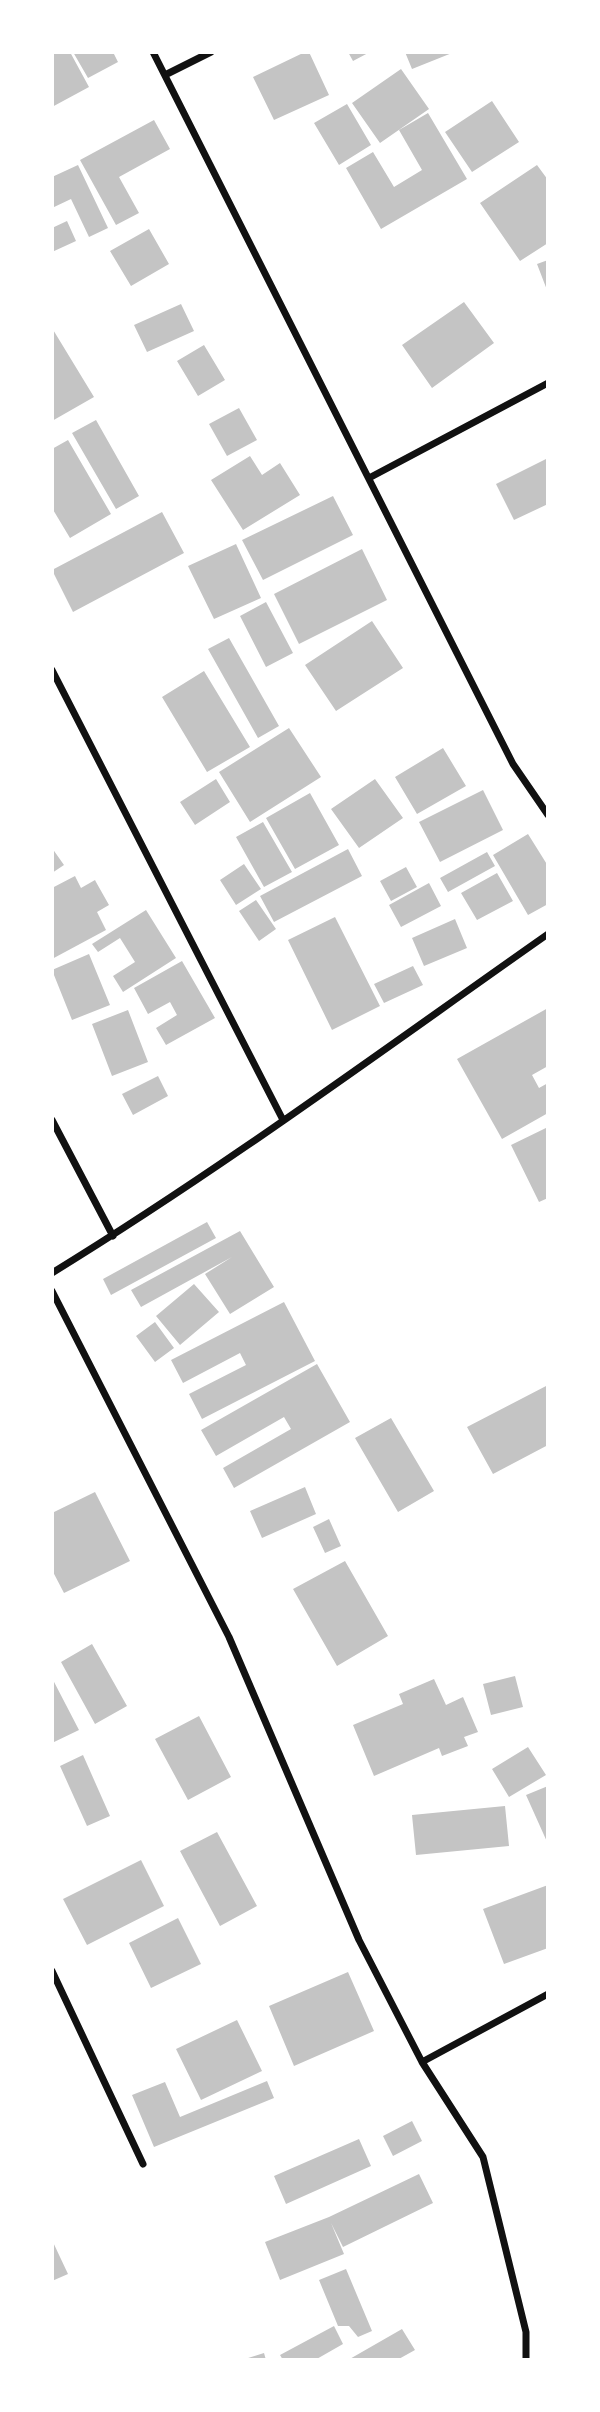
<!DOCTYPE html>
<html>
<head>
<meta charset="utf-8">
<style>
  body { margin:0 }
  #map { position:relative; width:600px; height:2412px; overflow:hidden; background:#fff; font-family:"IBM Plex Serif",serif }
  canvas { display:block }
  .frame { position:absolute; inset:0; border:54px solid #fff; pointer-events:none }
</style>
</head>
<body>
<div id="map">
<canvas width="600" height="2412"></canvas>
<div class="frame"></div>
</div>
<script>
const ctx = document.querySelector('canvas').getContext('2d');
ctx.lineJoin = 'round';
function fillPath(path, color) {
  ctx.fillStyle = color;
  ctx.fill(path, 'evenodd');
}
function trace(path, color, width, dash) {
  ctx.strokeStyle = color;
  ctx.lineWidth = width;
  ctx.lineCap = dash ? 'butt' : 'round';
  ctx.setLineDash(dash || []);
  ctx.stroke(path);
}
const building = new Path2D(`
  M52,52h18l19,35 -37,20z
  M73,52h40l5,10 -30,16z
  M305,52h4l20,43 -55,25 -21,-43z
  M348,52h22l-17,9z
  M405,52h47v1l-40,16z
  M401,69l28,40 -49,34 -28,-40z
  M492,101l27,41 -47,30 -27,-40z
  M347,104l24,41 -32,20 -25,-42z
  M428,113l39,66 -86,50 -35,-61 27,-16 21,35 28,-17 -23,-40z
  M154,120l16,29 -51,28 20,36 -23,12 -36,-65z
  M78,165l30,63 -19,9 -18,-38 -19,9v-31z
  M537,165l11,15v63l-28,18 -40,-58z
  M67,221l9,20 -24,11v-24z
  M149,229l20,35 -38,22 -21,-35z
  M548,260v30h-1l-10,-26z
  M464,302l30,41 -62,45 -30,-43z
  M181,304l13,27 -47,21 -13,-27z
  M52,328l42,69 -42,24z
  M204,345l21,35 -27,16 -21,-35z
  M239,408l18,32 -30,16 -18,-32z
  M96,420l43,76 -23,13 -44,-76z
  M68,440l43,74 -41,24 -18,-30v-59z
  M250,456l12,19 18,-12 20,32 -57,35 -32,-50z
  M548,458v46l-34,16 -18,-36z
  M333,496l20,39 -90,45 -21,-40z
  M162,512l22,41 -111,59 -21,-42z
  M236,544l25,54 -47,21 -26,-53z
  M362,549l25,51 -88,44 -25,-50z
  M266,602l27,51 -27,14 -26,-51z
  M372,621l31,47 -67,43 -31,-46z
  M229,638l50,88 -21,12 -50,-89z
  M204,671l46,76 -43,25 -45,-75z
  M289,728l32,49 -71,45 -31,-50z
  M443,748l23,38 -49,28 -22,-37z
  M216,779l14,23 -35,23 -15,-23z
  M375,779l28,39 -44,30 -28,-39z
  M483,790l20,40 -63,32 -21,-40z
  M310,793l29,52 -44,24 -29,-51z
  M263,822l29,50 -28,15 -28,-50z
  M528,834l20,32v38l-20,11 -35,-60z
  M52,848l12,17 -12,8z
  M348,849l14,27 -88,46 -14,-26z
  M487,852l8,14 -47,26 -8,-14z
  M244,864l17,25 -25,16 -16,-25z
  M406,867l11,20 -26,14 -11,-20z
  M497,873l16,28 -36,19 -16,-27z
  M75,876l6,12 14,-8 1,2 13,23 -12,7 9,18 -54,29v-71z
  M429,883l12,23 -40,21 -12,-22z
  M256,900l20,29 -17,12 -20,-30z
  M146,910l30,48 -53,34 -10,-16 22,-14 -15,-24 -22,14 -6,-8z
  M335,917l45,89 -48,24 -44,-90z
  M455,919l12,29 -43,18 -12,-28z
  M89,954l21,51 -38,15 -20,-50z
  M182,961l33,57 -49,27 -10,-17 21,-13 -7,-13 -22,12 -14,-26z
  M413,966l10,19 -39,18 -10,-19z
  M548,1008v58l-16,9 7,13 9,-5v30l-46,26 -45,-80z
  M128,1010l20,52 -36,14 -20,-52z
  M158,1076l10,20 -35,19 -11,-21z
  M548,1127v71l-9,4 -28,-57z
  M207,1222l9,16 -105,57 -8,-16z
  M240,1231l34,56 -44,27 -25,-40 27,-17 -91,50 -10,-17z
  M194,1284l25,28 -39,33 -24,-29z
  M284,1302l31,59 -113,58 -13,-25 57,-29 -6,-12 -57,30 -12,-23z
  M155,1322l19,26 -19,14 -19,-26z
  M317,1364l33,58 -116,66 -11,-20 68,-39 -7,-12 -68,39 -15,-26z
  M548,1385v60l-55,29 -26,-47z
  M391,1418l43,73 -36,21 -43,-74z
  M305,1487l11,27 -54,24 -12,-27z
  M95,1492l35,69 -66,32 -12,-23v-57z
  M329,1519l12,27 -16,7 -12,-26z
  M345,1561l43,75 -51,30 -44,-77z
  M92,1644l35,62 -32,18 -34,-62z
  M515,1676l8,31 -32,8 -8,-31z
  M52,1678l27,52 -27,13z
  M434,1679l12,26 17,-8 15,35 -14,5 4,9 -26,10 -3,-8 -65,28 -21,-51 50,-21 -4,-10z
  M199,1716l32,61 -43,23 -33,-61z
  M528,1747l18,28 -37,22 -17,-28z
  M83,1755l27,61 -23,10 -27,-60z
  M548,1786v58l-22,-49z
  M505,1806l4,40 -93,9 -4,-40z
  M217,1832l40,74 -37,20 -40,-75z
  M141,1860l23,46 -77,39 -24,-46z
  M548,1885v63l-44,16 -21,-55z
  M178,1918l23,46 -50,24 -22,-45z
  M348,1972l26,59 -80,35 -25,-60z
  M237,2020l25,51 -61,29 -25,-51z
  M267,2081l7,17 -120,49 -22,-52 33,-13 15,35z
  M412,2121l10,20 -29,15 -10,-20z
  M359,2139l12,27 -85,38 -12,-28z
  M419,2174l14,29 -90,44 -12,-24 13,31 -64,26 -15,-38 64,-25z
  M52,2240l16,34 -16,7z
  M346,2269l26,62 -14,6 -9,-11h-11l-19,-46z
  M334,2326l9,18 -28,16h-32l-3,-5z
  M402,2329l13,21 -18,10h-49z
  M264,2353l2,7h-21v-1z`);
const minor = new Path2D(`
  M153,52l360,712 35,51
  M165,75l46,-23
  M369,478l179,-95
  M52,670l231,450
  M52,1120l61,116
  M52,1273c171,-105 332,-224 496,-339
  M52,1291l177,346 130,303 63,122 61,95 43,175v28
  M52,1971l91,193
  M422,2062l126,-68`);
fillPath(building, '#c4c4c4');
trace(minor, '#111', 7);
</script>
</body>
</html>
